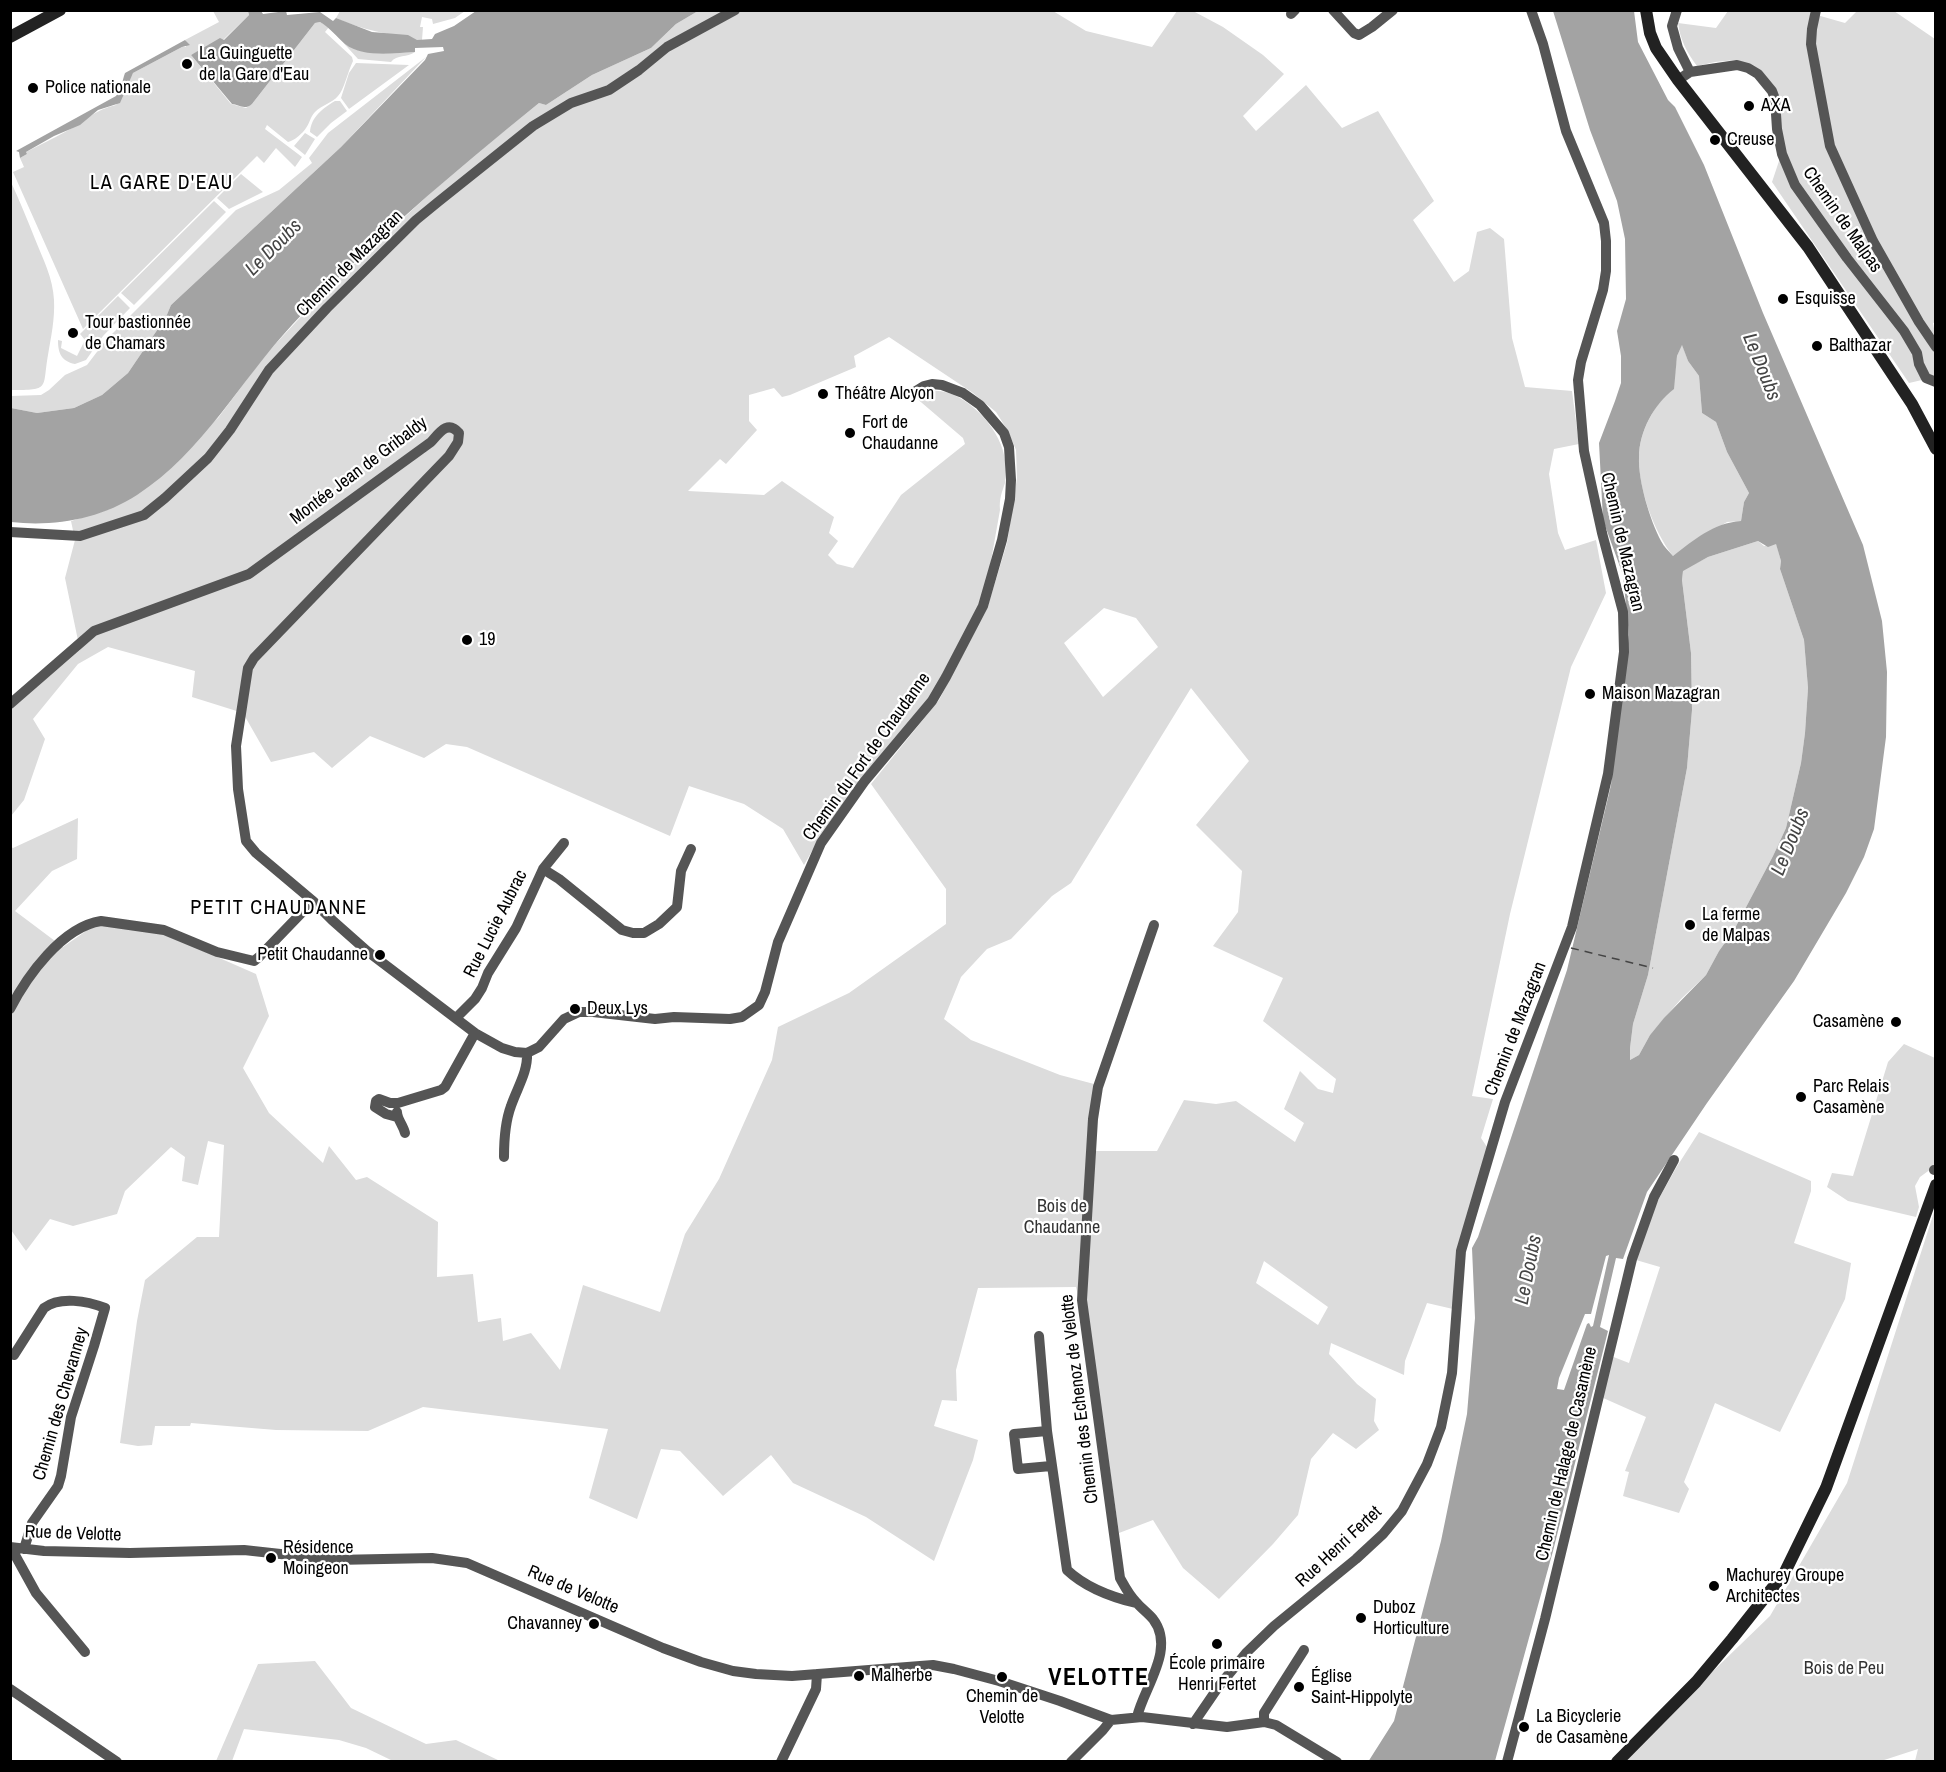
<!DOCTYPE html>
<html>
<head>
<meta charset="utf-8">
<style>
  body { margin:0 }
  #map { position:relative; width:1946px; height:1772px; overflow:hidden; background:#fff; font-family:"Archivo Narrow",sans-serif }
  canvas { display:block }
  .frame { position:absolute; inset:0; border:12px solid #000; pointer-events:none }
</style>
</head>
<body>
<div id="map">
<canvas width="1946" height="1772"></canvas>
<div class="frame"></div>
</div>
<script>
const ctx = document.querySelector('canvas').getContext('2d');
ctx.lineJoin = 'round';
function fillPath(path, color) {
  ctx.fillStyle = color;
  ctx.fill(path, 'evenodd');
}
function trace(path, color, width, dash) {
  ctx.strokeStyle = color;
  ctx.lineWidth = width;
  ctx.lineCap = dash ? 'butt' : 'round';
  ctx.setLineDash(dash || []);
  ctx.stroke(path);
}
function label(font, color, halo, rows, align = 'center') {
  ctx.font = font + ' "Archivo Narrow",sans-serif';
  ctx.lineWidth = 4.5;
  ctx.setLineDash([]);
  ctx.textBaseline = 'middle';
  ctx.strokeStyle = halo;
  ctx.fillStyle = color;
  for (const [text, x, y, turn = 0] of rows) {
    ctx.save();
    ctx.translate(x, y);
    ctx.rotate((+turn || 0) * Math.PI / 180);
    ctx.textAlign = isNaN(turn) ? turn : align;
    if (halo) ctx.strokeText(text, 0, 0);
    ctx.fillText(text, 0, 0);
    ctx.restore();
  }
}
const green = new Path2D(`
  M1811,10l-1,3 35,10 12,-12h37l41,28 1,283 -3,1 2,11v43l-26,6 -137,-201 8,-24 -3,-63 -20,-25 -22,-10 -20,2 -18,4c-10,-13 -17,-27 -19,-43l38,5 12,-17z
  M213,11h35l1,4 -26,25 -32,15 40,49 15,4 6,-4 63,-81 5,-1 9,5 -4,5 27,25 1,4c-5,10 -9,29 -15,35 -6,7 -16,9 -23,16 -5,5 -5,11 -9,16 -3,5 -12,13 -18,14l-21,-17 -2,4 37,28 -7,10 -19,-19 -12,15 -7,-7 -174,173 -70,-157 11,-5 -4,-9 7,-4 -1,-2c13,-7 27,-13 39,-20 18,-10 31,-23 51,-27l17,-32 49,-26h4v-6l-1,-1 34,-18z
  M340,11h125l-10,7 -22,6 -1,-5 -10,-2 -2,10h3l-1,13h-6c-27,-6 -54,-10 -80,-22z
  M698,11h355l33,20 66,16 25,-36h16l30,16 40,28 21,19 -41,42 13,15 50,-46 36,43 36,-17 56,90 -21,19 41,62 15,-11 8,-39 13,-4 14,11 8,99 13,49 47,4 7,53 -25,5 -5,25 9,59 7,17 31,-10 10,53 -35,74 -61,247 -38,182 21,3 -12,39 6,9 -34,162 -26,-6 -22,58 -1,14 -73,-32 -2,11 28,30 19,15 -2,22 5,9 -23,19 -23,-16 -22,26 -13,56 -25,29 -54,55 -36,-31 -30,-48 -34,13 -23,-161 -20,-85 -98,1 -22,82 1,31 -15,-1 -8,26 44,14 -5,20 -39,101 -68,-44 -73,-34 -22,-28 -48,41 -43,-45 -19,-2 -24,70 -48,-21 19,-69 -185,-22 -55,24 -92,-1 -85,-7 -1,3h-35l-3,19 -14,1 -18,-3 17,-122 8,-41 52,-43h22l5,-92 -16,-4 -10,44 -16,-4 3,-24 -14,-10 -46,44 -8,23 -44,12 -23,-7 -24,32 -15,-21v-383l2,1 65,-30 -1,41 -25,12 -37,40 48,36 33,-23 71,11 89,39 13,42 -26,52 26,45 54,50 6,-17 27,34 11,-3 71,45 -1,55 36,-3 5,48 23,-4 2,23 28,-8 29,37 23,-85 77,27 25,-78 34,-55 53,-119 6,-33 71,-34 97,-69v-35l-75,-105 68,-84 49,-94 19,-63 10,-65 -1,-28 -8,-19 -12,-19 -23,-19 -84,-56 -35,19 2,11 -66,28 -8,2 -8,-9 -25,7v26l8,9 -31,34 -6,-5 -32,32 76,4 18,-14 52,36 -5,16 9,8 -10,14 9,9 16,4 48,-73 64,-51 -2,-6 -48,-41c6,-2 11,-5 17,-6 31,-3 67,36 72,64 2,7 2,20 1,28 -3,9 -6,16 -5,27l-17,96 -51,95 -112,136 -16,28 -21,-36 -39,-25 -55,-18 -19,50 -203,-89 -21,-3 -22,14 -54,-22 -38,32 -18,-16 -43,10 -28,-49 -51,-16 3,-26 -87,-24 -30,17 -45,55 12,20 -21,61 -13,16v-107l69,-59 -15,-72 10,-38 -4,-19 39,-12 108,-91 48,-64 59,-63 126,-117 88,-71 7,2 46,-30 59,-27 25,-24zM1104,608l32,10 22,29 -55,50 -39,-54zM1191,688l58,73 -53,64 46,46 -4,41 -25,34 70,32 -20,43 73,58 -3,14 -15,-4 -18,-18 -16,38 20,14 -9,19 -59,-41 -20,3 -32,-4 -27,51h-69l6,-67 -34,-9 -89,-35 -27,-21 17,-42 26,-28 24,-10 41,-43 19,-13zM1264,1261l64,46 -10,18 -62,-42z
  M330,28c5,6 11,13 17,17 19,12 47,8 68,7 -8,6 -18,2 -24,10l-33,-3z
  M426,57l-85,90 -170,158 -5,12 -38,56 -26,22 -28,13 -37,5 -26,-5v-12l30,-1 8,-5 16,-15 22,-10 19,-25 130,-130 43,-20 33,-27 -3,-5 19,-25z
  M356,63l53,2 -60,44 -8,-11 8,-25z
  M335,101h5l7,10 -16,12 -14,14 -7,-5c1,-15 13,-24 25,-31z
  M305,133l10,6 -10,16 -11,-9z
  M241,174l22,18 -34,17 -12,-11z
  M10,180c9,19 17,39 25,59 8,20 18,39 19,61 1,19 -3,37 -6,55 -6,34 3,35 -37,35z
  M214,201l12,11 -92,93 -13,-12z
  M118,296l12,12 -27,28 -17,24 -11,4c-14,-3 -17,-11 -17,-24l4,1 -1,7 16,8 8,-16 -5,-6z
  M1682,344l6,17 11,15 3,37 14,9 11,30 22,41 -5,9 -3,19 -14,1 -54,34c-19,-24 -35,-68 -34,-99 0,-25 16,-54 34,-68l4,-33z
  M1758,541l6,5 12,-3 5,18 -1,8 24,71 4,48 -3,45 -4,30 -15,65 -13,28 -39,74 -15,21 -13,24 -25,24 -31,36 -11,20 -9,5v-12l3,-24 15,-49 39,-207 5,-58 -1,-57 -9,-73 1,-10 25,-13z
  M1904,1044l31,14v108l-15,11 -5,9 4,21 -3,10 -68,-16 -21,-14 5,-14 21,3 35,-114z
  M1699,1132l112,49v10l-17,52 57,20 -6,36 -65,133 -65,-29 -31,79 5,7 -10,24 -56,-17 6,-24 -4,-1 21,-54 -45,-20 10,-41 18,7 31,-96 -24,-7 20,-56 20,-36z
  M1935,1209v552h-20l3,-12 -40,13h-259l151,-146 77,-133z
  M315,1661l36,47 75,36 30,-4 44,21h-107l-27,-13 -27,-8 -95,-11 -12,32h-16l42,-97z`);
const water = new Path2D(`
  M248,11h13l2,3 23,-3 1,4 33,-3 13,9 3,-3 36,14 36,3 9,5 15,-1 3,-5 19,-8 22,-15h222l-22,13 -25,24 -59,27 -46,30 -7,-2c-85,69 -172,142 -247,222 -52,56 -89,127 -155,170 -37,24 -83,32 -126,27v-114l26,5 37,-5 28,-13 26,-22 38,-56 5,-12 170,-158 84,-87 3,-6 16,-3 -1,-4 -28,1v4c-21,1 -52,6 -70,-8 -9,-8 -15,-16 -25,-22l-5,1 -63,81c-8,7 -14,0 -20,0l-41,-49 29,-17 4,2 25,-25z
  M1553,11h81l4,31 30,58 7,7 29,58 59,148 100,232 19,76 5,51 -1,65 -12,92 -10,28 -18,36 -52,88 -87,122 -60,89 -24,67 -7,-1 -16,69 8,4 -55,220 -58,210 -127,1 26,-41 47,-180 26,-127 8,-96 -3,-70 6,-11 89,-267 44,-185 18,-150 -6,-60 -20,-55 -4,-77 16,-42 6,-18v-27l-4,-25 9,-32 -1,-60 -8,-38 -27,-71zM1682,345l6,16 11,15 3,37 14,9 11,30 22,41 -5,9 -3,19c-28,2 -47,19 -68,35 -4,-5 -9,-9 -12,-15 -11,-21 -23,-60 -22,-84 0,-25 15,-53 35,-68l3,-33zM1758,541l10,6 8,-3 5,17 -1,8 24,71 4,48 -3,45 -4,30 -15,65 -13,28 -39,74 -15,21 -13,24 -42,43 -14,17 -11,20 -9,5v-12l3,-24 15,-49 39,-207 5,-58 -1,-57 -9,-73 1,-9 25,-14zM1609,1255l-16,71 -2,1 -2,-4 -2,1 -23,66 -7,-1 2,-11 26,-64h6l15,-58z
  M185,40l5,5 -8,2 -49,26 -13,30 -22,7 -18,15 -26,11 -28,16 1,2 -7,4 -1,-6 -3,-1 100,-55c6,-7 6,-15 9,-23z`);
const ferry = new Path2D(`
  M1571,948l82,20`);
const minor = new Path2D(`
  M1333,10l21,23 5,2 13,-8 21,-17
  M1677,10l-5,16 6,22 12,24
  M1816,10l-4,19 -1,15 19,102 43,95 46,81 17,25
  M1291,14l4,-4
  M1678,80l12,-8 47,-7 11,3 10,6 14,17 3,8 2,30 5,25 13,31 52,73 57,73 13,22 2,11 7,14 10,4
  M10,532l70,4 64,-21 21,-17 43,-40 22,-28 39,-60 58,-62 89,-88 22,-18 95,-76 38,-23 38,-13 30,-20 28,-23 68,-37
  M10,704l84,-73 155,-57 182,-132c9,-10 17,-22 28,-9l-1,9 -9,14 -195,202 -6,10 -12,78 2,43 8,52 10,12 57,48 19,19 35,31 108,82 27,15 13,4 12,1 12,-6 25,-28 15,-7h14l62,7 19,-2 56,2 12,-2 17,-12 6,-13 13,-50 43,-99 43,-61 68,-81 14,-24 37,-71 19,-66 8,-41 1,-19 -2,-33 -5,-14 -24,-28 -17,-12 -21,-8 -10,-1 -8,2 -13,8
  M543,869l16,10 63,51 11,3h11l15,-9 18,-17 4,-36 10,-22
  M10,1009c17,-33 52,-82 91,-88l63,9 53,22 37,9 5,-4 54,-56
  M456,1018l19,-19 7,-11 6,-15 28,-45 27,-59 21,-26
  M397,1112c0,7 6,13 8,21
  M397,1117l-11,-3 -11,-7 1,-6 3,-2 11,4h8l43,-13 4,-3 30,-54
  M504,1157c0,-18 1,-35 7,-51 6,-18 17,-34 16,-53
  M1934,1170h2
  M1039,1336l8,95 20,139c19,18 44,27 69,33
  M14,1355l30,-47c16,-12 43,-7 61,0l-11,38 -23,71 -10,59 -3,10 -26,37 -8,26
  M1047,1431l-33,3 4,35 33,-3
  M10,1547l34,4 86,2 114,-3 91,10 97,-2 35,5 196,85 38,14 32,9 23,3 36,2 141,-11 21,4 45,12 61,20 51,19 31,-3 85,10 37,-5 12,3 61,37
  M16,1548l-1,7 21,38 49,59
  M10,1689l107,73
  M1137,1717c7,-30 39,-68 16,-98 -5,-6 -12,-11 -17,-17 -7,-7 -11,-15 -16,-24l-38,-278 11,-181 5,-32 56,-162
  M1264,1722v-9l40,-63
  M1193,1724l26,-38 28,-34 27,-26 82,-67 27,-25 19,-23 25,-47 14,-37 11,-54 9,-122 44,-149 67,-175 36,-153 16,-122 -1,-40 -21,-79 -18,-82 -6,-71 3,-18 22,-72 3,-19v-30l-2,-18 -38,-92 -23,-87 -12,-34
  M781,1762l35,-73 1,-15
  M1071,1762l32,-32 8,-10
  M1507,1762l38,-143 87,-360 22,-62 20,-37`);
const secondary = new Path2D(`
  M1646,10l4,23 6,15 22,32 130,167 104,157 24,45
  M10,37l50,-27
  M1617,1762l79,-80 36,-43 53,-67 41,-84 110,-303`);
const markers = [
  [187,64,6,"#000"],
  [33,88,6,"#000"],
  [1749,106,6,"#000"],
  [1715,140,6,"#000"],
  [1783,299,6,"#000"],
  [73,333,6,"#000"],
  [1817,346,6,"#000"],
  [823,394,6,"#000"],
  [850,433,6,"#000"],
  [467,640,6,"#000"],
  [1590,694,6,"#000"],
  [1690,925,6,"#000"],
  [380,955,6,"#000"],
  [575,1009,6,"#000"],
  [1896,1022,6,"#000"],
  [1801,1097,6,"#000"],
  [271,1558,6,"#000"],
  [1714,1586,6,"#000"],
  [1361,1618,6,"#000"],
  [594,1624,6,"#000"],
  [1217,1644,6,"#000"],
  [859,1676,6,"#000"],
  [1002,1677,6,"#000"],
  [1299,1687,6,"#000"],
  [1524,1727,6,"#000"]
];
const poiNames = [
  ["La Guinguette",199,54],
  ["de la Gare d'Eau",199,75],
  ["Police nationale",45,88],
  ["AXA",1761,106],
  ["Creuse",1727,140],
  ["Esquisse",1795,299],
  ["Tour bastionnée",85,323],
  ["de Chamars",85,344],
  ["Balthazar",1829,346],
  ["Théâtre Alcyon",835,394],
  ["Fort de",862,423],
  ["Chaudanne",862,444],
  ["19",479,640],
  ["Maison Mazagran",1602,694],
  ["La ferme",1702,915],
  ["de Malpas",1702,936],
  ["Petit Chaudanne",368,955,"right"],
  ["Deux Lys",587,1009],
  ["Casamène",1884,1022,"right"],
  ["Parc Relais",1813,1087],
  ["Casamène",1813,1108],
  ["Résidence",283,1548],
  ["Moingeon",283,1569],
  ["Machurey Groupe",1726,1576],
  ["Architectes",1726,1597],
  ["Duboz",1373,1608],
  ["Horticulture",1373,1629],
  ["Chavanney",582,1624,"right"],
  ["École primaire",1217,1664,"center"],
  ["Henri Fertet",1217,1685,"center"],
  ["Malherbe",871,1676],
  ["Église",1311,1677],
  ["Saint-Hippolyte",1311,1698],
  ["Chemin de",1002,1697,"center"],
  ["Velotte",1002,1718,"center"],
  ["La Bicyclerie",1536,1717],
  ["de Casamène",1536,1738]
];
const streetNames = [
  ["Chemin de Malpas",1842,220,55],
  ["Chemin de Mazagran",350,264,-45],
  ["Montée Jean de Gribaldy",359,471,-37],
  ["Chemin de Mazagran",1622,542,77],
  ["Chemin du Fort de Chaudanne",867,757,-54],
  ["Rue Lucie Aubrac",496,924,-63],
  ["Chemin de Mazagran",1516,1029,-69],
  ["Chemin des Echenoz de Velotte",1080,1399,-97],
  ["Chemin des Chevanney",61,1404,-74],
  ["Chemin de Halage de Casamène",1567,1454,-77],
  ["Rue de Velotte",73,1534,2],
  ["Rue Henri Fertet",1339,1547,-43],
  ["Rue de Velotte",573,1590,23]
];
const parkNames = [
  ["Bois de",1062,1207],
  ["Chaudanne",1062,1228],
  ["Bois de Peu",1844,1669]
];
const neighbourhoodNames = [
  ["LA GARE D'EAU",162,184],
  ["PETIT CHAUDANNE",279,909]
];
const waterNames = [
  ["Le Doubs",274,248,-45],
  ["Le Doubs",1761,367,68],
  ["Le Doubs",1791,842,-68],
  ["Le Doubs",1529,1270,-79]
];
const districtNames = [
  ["VELOTTE",1099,1679]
];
fillPath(green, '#dcdcdc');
fillPath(water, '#a3a3a3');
trace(ferry, '#444', 1.5, [8, 6]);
trace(minor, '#555', 10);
trace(secondary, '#222', 12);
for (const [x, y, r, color] of markers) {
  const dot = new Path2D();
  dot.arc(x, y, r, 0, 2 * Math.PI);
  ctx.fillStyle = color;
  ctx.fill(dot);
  trace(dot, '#fff', 2);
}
label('18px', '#000', '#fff', poiNames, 'left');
label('18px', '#000', '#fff', streetNames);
label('18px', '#333', '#fff', parkNames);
ctx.letterSpacing = '1.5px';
label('20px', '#000', '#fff', neighbourhoodNames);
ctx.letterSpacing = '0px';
label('italic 20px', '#444', '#fff', waterNames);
ctx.letterSpacing = '1.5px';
label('bold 24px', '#000', '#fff', districtNames);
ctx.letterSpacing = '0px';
</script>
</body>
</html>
